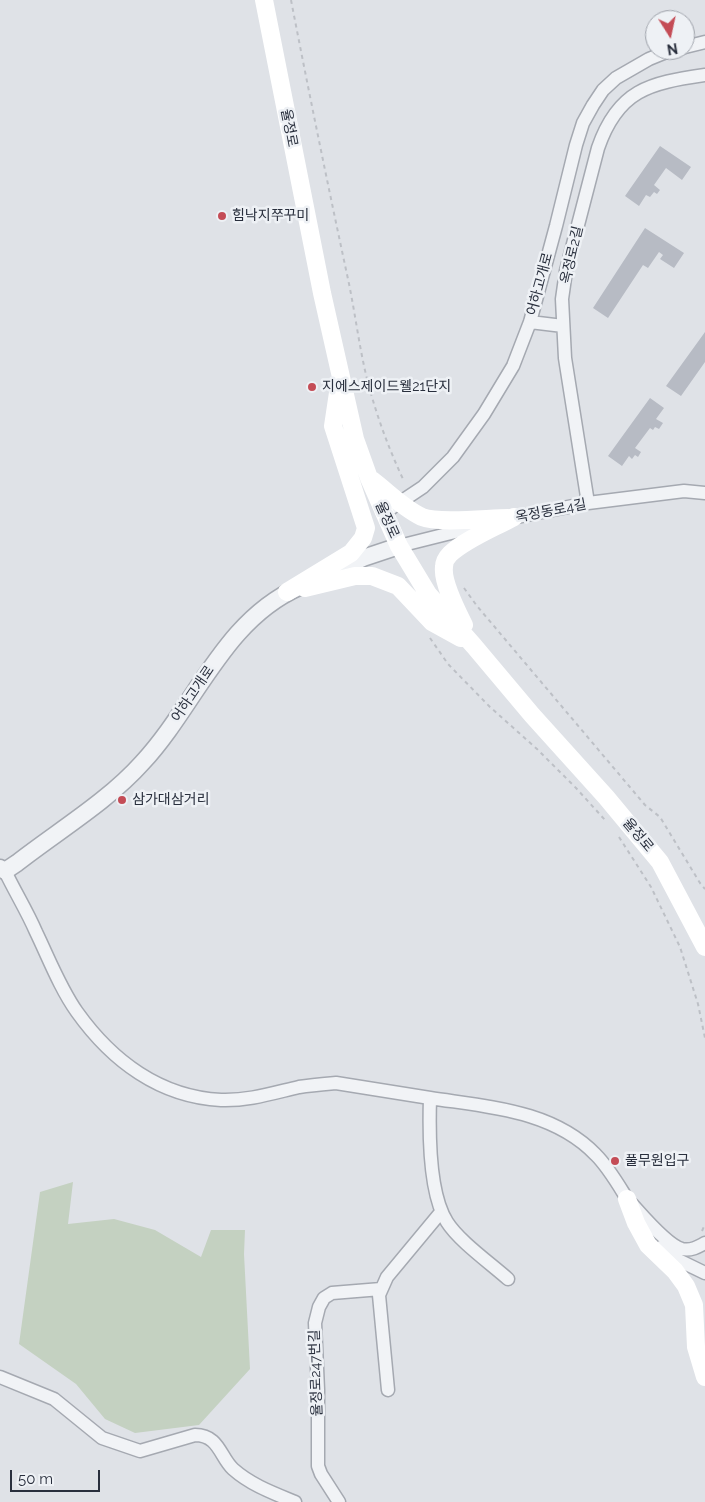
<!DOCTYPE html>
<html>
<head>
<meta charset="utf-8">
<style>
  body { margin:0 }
  #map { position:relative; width:705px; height:1502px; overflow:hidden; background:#dfe2e7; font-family:Raleway,sans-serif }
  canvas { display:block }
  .north { position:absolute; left:645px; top:10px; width:50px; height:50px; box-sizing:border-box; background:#eef1f5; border:1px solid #9fa3ab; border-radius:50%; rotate:170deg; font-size:14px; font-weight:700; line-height:20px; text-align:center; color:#292f3d }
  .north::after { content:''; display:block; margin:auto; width:18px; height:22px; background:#c44c56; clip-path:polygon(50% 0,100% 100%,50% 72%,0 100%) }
  .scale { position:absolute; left:10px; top:1470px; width:90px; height:22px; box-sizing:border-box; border:2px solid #292f3d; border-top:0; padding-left:6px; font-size:15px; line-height:18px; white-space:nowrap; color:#292f3d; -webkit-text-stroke:4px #eef1f5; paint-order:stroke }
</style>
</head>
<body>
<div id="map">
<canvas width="705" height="1502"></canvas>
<div class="north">N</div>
<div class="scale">50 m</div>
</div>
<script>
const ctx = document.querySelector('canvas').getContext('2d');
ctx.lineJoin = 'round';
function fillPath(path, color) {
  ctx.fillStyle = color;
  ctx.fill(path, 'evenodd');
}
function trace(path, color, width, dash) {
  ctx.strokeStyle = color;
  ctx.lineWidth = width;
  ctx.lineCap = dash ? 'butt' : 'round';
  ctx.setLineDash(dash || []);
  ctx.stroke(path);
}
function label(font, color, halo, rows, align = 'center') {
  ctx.font = font + ' Raleway,"Noto Sans KR",sans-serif';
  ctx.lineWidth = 5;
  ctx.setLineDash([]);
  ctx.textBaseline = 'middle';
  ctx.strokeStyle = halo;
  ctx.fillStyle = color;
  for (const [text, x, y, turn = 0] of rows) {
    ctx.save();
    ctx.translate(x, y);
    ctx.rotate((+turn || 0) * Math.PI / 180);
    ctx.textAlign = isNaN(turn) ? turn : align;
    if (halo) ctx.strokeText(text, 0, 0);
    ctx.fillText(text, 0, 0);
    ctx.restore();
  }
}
const green = new Path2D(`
  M73,1182l-5,42 46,-5 41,11 46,27 10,-27h34l-1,24 6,115 -51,56 -64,8 -30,-14 -29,-35 -57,-40 21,-152z`);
const building = new Path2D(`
  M660,146l31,21 -9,13 -16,-12 -12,17 6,5 -3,4 -3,-2 -4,5 -4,-2 -7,11 -14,-10z
  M645,228l39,25 -10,15 -14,-9 3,-4 -4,-3 -11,16 -5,-3 -35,53 -15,-10z
  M705,332v30l-24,34 -15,-10z
  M650,398l14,10 -8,11 7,4 -4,6 -4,-2 -2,3 -3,-2 -15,20 6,4 -3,5 -3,-2 -3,4 -3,-3 -7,10 -14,-10z`);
const path = new Path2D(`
  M291,0c18,93 37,186 57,279 7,33 11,67 19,100 9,35 21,68 36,100
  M464,588l13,18 168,199 15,12 40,66 5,6
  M430,638l18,26 42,43 47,42 39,39 29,32
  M619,837l32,50 29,60 18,57 7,34
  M702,1231l3,-7`);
const minor = new Path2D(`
  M685,47l20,-5
  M530,322l33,4
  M588,503l-23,-145 -3,-59 4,-28 32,-123c20,-58 51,-65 107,-73
  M384,513l39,-26 30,-30 31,-43 29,-48 17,-44 26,-96 20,-81 7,-22 10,-18 10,-15 13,-12 33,-19 22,-9
  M507,519l81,-16 96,-12 21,2
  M399,546l84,-21
  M5,871c10,21 22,40 31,61 13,27 24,56 41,80 35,49 83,85 144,88 27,1 52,-7 78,-13 12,-2 25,-3 37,-4 32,5 63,10 94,15 58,9 123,12 166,57 14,14 24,33 35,50
  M430,1098c-1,32 -1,96 17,124 12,19 43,41 61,57
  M632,1204c11,12 35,41 50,45 9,2 16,-2 23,-6
  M661,1247l11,10 33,16
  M0,1377l54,22 48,39 38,13 55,-16c24,0 25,22 38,34 18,16 40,24 62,33
  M388,1390l-9,-95 8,-18 54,-65
  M339,1502l-18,-28 -3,-8v-76l-3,-67 4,-16 5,-9 8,-5 49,-4`);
const tertiary = new Path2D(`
  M329,574l34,-16 36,-12
  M0,868l5,3 12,-8c41,-32 91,-62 125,-100 54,-58 81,-142 157,-176`);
const secondary = new Path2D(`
  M264,0l58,293 33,146 14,39 30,68 29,48 46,52 58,69 74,82 54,65 45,85
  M372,480c16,12 31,28 50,37 16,7 67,1 86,1
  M305,588l50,-12h17l26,10 34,36 29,16
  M287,592l64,-39 12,-15 3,-10 -33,-102 6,-40
  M464,625c-7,-14 -22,-43 -20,-58 0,-5 3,-10 6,-13 16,-15 44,-26 64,-37
  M627,1199l9,24 12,22 27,26 11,15 8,19 2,42 9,30`);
const markers = [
  [222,216,5,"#c44c56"],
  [312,387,5,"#c44c56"],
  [122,800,5,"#c44c56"],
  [615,1161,5,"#c44c56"]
];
const streetNames = [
  ["율정로",289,128,79],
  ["옥정로2길",572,255,-77],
  ["어하고개로",540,284,-75],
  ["옥정동로4길",551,511,-11],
  ["율정로",387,520,66],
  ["어하고개로",193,694,-56],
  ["율정로",638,835,50],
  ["율정로247번길",316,1373,-92]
];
const poiNames = [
  ["힘낙지쭈꾸미",232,216],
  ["지에스제이드웰21단지",322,387],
  ["삼가대삼거리",132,800],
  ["풀무원입구",625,1161]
];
fillPath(green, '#c4d1c1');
fillPath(building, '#b7bbc4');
trace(minor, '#a5a9b1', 15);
trace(tertiary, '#a5a9b1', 19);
trace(path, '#bdc0c6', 2, [4, 4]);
trace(minor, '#f1f3f6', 12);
trace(tertiary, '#f1f3f6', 16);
trace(secondary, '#fff', 18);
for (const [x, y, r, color] of markers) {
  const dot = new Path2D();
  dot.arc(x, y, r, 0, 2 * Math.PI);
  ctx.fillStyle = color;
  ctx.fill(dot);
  trace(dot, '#eef1f5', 2);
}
label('14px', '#292f3d', '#eef1f5', streetNames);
label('14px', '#292f3d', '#eef1f5', poiNames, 'left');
</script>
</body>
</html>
